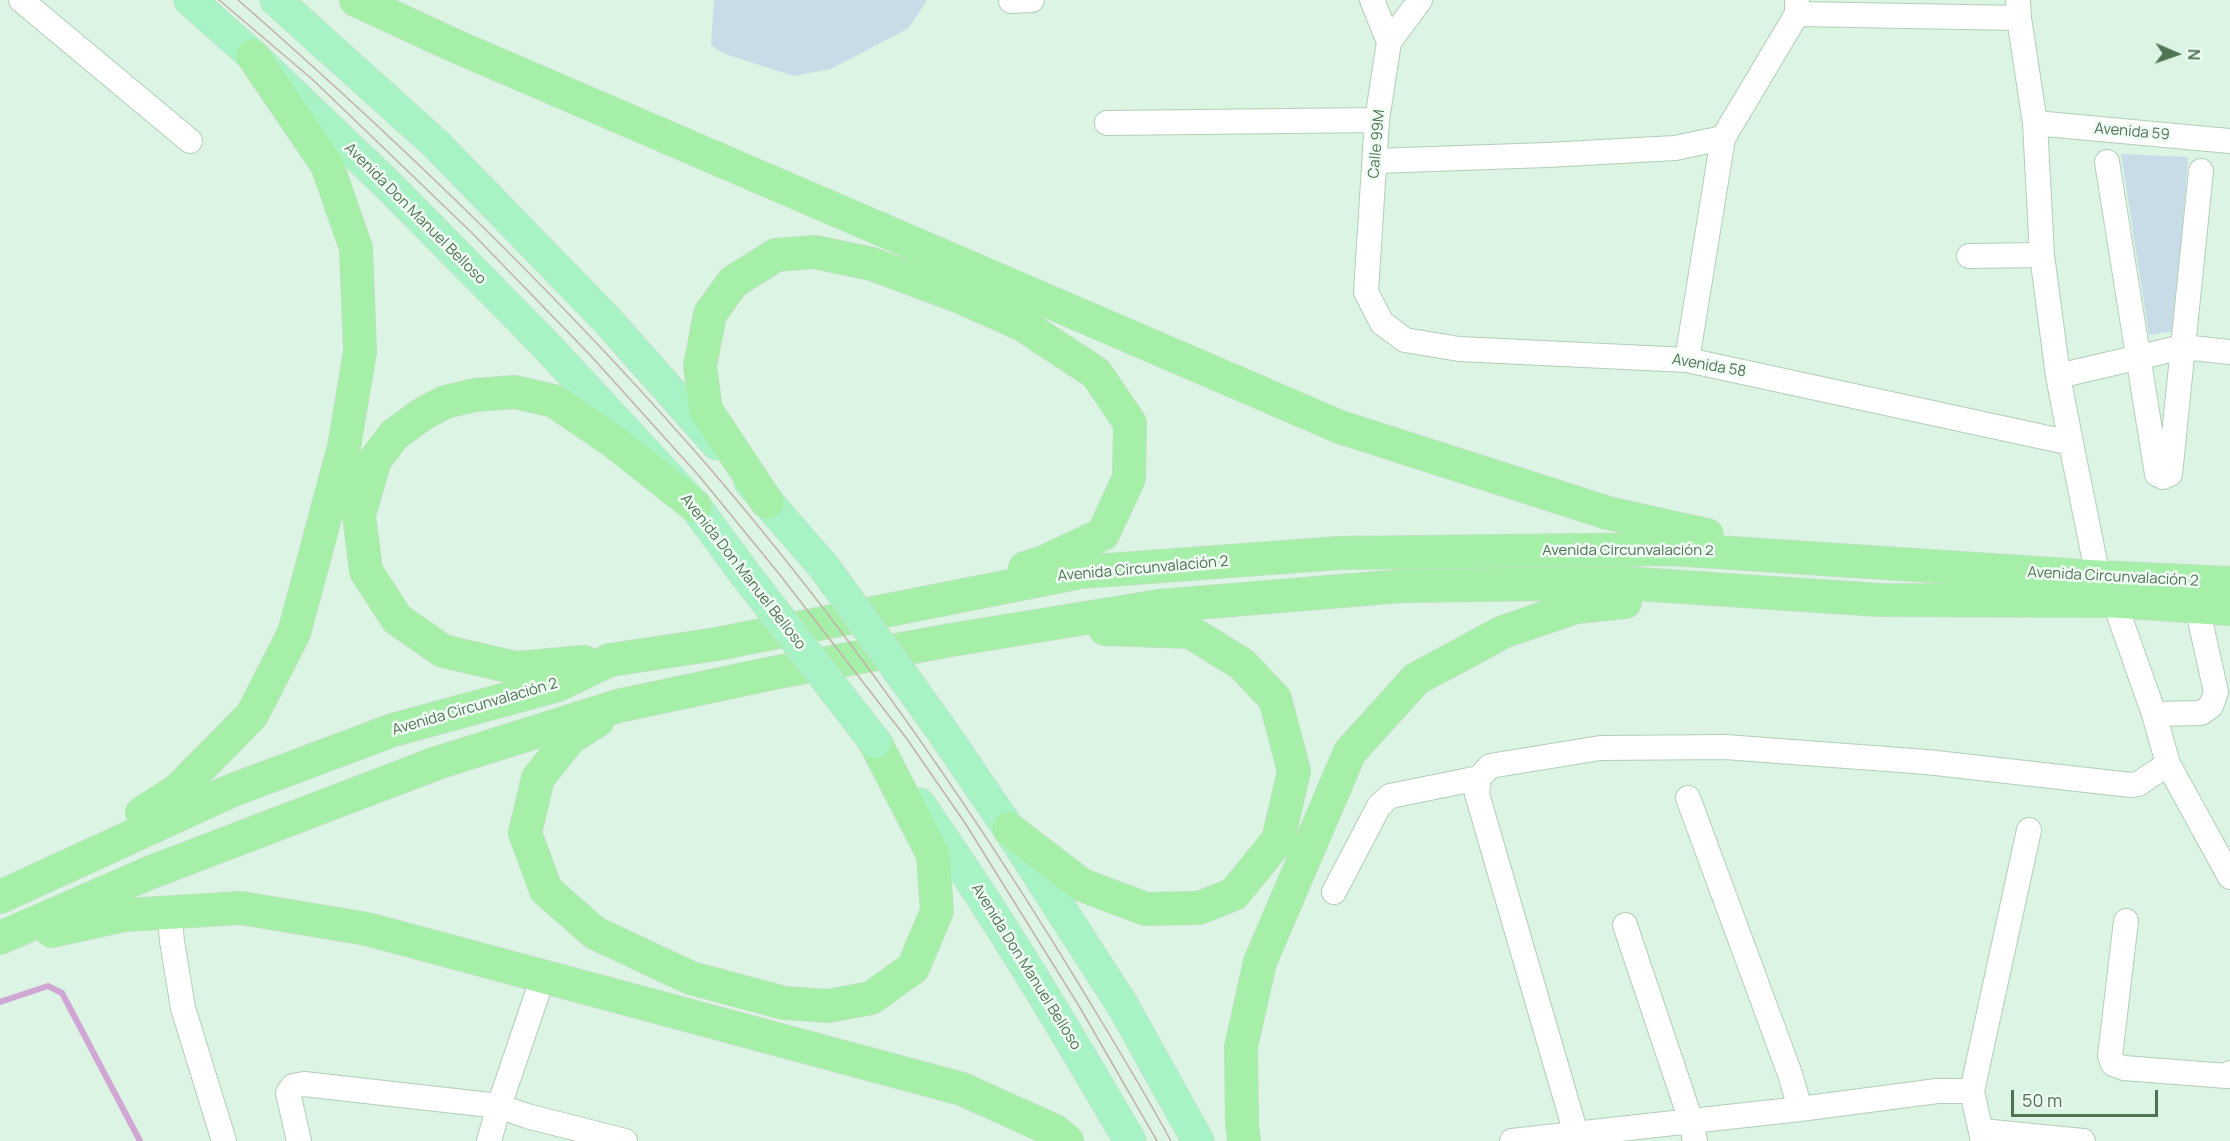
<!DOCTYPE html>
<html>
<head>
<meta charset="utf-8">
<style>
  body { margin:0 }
  #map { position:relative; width:2230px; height:1141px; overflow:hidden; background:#e9fbf0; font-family:Manrope,sans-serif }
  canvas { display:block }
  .north { position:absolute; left:2146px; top:24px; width:60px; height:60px; -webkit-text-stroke:4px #effdf4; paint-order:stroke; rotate:92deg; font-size:16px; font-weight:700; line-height:24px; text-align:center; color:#4f7353 }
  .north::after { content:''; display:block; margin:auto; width:21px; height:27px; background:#4f7353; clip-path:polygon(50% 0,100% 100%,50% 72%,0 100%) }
  .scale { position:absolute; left:2011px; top:1090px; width:147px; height:27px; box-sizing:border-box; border:3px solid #4f7353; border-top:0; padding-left:8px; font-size:18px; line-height:21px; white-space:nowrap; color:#4f7353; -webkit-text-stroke:4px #effdf4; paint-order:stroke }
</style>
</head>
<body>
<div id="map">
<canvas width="2230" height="1141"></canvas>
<div class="north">N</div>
<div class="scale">50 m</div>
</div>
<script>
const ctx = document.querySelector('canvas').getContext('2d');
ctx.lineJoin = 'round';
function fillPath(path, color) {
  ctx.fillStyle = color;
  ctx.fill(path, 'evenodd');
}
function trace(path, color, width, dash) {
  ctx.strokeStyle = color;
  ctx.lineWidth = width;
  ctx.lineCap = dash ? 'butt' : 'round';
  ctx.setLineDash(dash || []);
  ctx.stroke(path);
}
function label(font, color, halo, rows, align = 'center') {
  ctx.font = font + ' Manrope,sans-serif';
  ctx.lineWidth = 5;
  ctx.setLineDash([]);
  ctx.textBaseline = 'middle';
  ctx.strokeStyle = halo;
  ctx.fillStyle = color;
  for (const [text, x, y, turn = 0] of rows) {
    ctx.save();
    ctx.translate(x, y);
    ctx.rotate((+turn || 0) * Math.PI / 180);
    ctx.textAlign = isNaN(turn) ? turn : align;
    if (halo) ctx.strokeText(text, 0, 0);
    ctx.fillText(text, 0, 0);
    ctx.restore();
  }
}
const residential = new Path2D(`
  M0,0h2230v1141h-2230z`);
const green = new Path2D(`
  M714,0h213l-18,28 -78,41 -37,7 -69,-22 -14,-9z
  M2121,154l67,3 -13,174 -26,4z`);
const stream = new Path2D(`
  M0,1002l48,-16 14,7 78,148`);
const minor = new Path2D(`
  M21,0l169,141
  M1372,0l17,42 -12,78 -11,172 16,31 23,17 54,9 228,11 384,83
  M1011,1l21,-1
  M1797,14l222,4
  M1389,42l31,-42
  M1107,123l270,-3
  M2035,123l195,18
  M1375,161l172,-6 128,-7 48,-10
  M2107,162l50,312 6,3 7,-3 31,-303
  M1969,256l73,-1
  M1687,360l36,-222 74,-124v-14
  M2058,376l125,-29 47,5
  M2154,714l47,-1 10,-7 5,-14 -19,-85
  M2168,764l62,113
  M1688,798l102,276 10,35
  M1334,892l45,-86 11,-10 89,-18
  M169,912l3,29 11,67 41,133
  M2126,921l-16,135 3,8 11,4 103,8 3,-3
  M1625,925l66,196 4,20
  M1972,1091l57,-261
  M1982,1131l101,10
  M1576,1134l-99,-340 2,-16 11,-12 110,-18 125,-1 202,15 204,23 7,-1 30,-20 -14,-50 -40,-113 -16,-24 -27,-134 -13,-67 -16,-121 -7,-132 -16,-105 -1,-18
  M299,1141l-11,-48 5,-7 11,-2 195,22 28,10 98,25
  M489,1141l10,-35 44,-129
  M1512,1141l288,-32 137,-18h35l11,50`);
const major = new Path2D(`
  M190,0l63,56 134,128 154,156 154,166 50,68
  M276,0l160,144 171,176 110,124
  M750,482l74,85
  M938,725l71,104 114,177 75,135
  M919,804c77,109 144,222 211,337`);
const highway = new Path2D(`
  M356,0l97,45 887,382 268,86 99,22
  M767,502l-61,-92 -6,-44 10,-52 23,-32 43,-27 39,-3 57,12 86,32 65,29 73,48 34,50 -1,55 -26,56 -59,28 -19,6
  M584,662l-68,6 -73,-17 -46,-32 -31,-48 -7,-56 16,-55 19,-25 27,-20 24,-13 30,-7 40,-3 39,9 59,40 82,65
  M598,720l-28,18 -32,40 -13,55 21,57 49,43 96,45 93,25 44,3 43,-8 42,-30 24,-57 -4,-56 -58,-113
  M142,813l36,-23 74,-75 42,-82 50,-186 16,-95 -4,-104 -29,-83 -74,-109
  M1009,829l73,56 64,24 53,-1 35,-14 44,-54 16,-69 -19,-72 -33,-35 -52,-32 -85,-3
  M0,897l233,-107 160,-60 165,-45 52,-25 107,-16 364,-72 258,-19 331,-4 428,28 132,6
  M52,931l73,-16 116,-7 126,21 595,160 93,42 12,10
  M0,938l149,-65 288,-110 181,-57 155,-33 178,-33 208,-34 243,-20 221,-3 256,17 235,1 116,8
  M1244,1141l-2,-18 -1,-76 19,-85 90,-210 66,-73 87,-47 73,-25 49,-5`);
const tram = new Path2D(`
  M219,0l93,79 158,152 121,125 109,121 80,98 127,164 58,84 114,183 78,135
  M238,0c168,147 329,303 475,472 136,159 255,330 364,509 32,53 65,106 94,160`);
const majorBridge = new Path2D(`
  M824,567l114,158
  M745,574l130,168`);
const streetNames = [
  ["Avenida 59",2132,132,5],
  ["Calle 99M",1377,144,-85],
  ["Avenida Don Manuel Belloso",415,214,45],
  ["Avenida 58",1709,366,10],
  ["Avenida Circunvalación 2",1628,551],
  ["Avenida Circunvalación 2",1143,569,-5],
  ["Avenida Don Manuel Belloso",743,572,52],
  ["Avenida Circunvalación 2",2113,577,3],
  ["Avenida Circunvalación 2",475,707,-16],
  ["Avenida Don Manuel Belloso",1026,967,58]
];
fillPath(residential, '#dbf4e3');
fillPath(green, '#c8dce7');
trace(stream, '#d0a6d4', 6);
trace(minor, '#b3ceb8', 26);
trace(major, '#ced8cf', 33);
trace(highway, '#ced8cf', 34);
trace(minor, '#fff', 24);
trace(major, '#a8f3c6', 32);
trace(highway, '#a6efa8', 33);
trace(tram, '#c4b0a8', 1.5);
trace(majorBridge, '#ced8cf', 33, []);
trace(majorBridge, '#a8f3c6', 32);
label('15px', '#4f7353', '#effdf4', streetNames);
</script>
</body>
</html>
